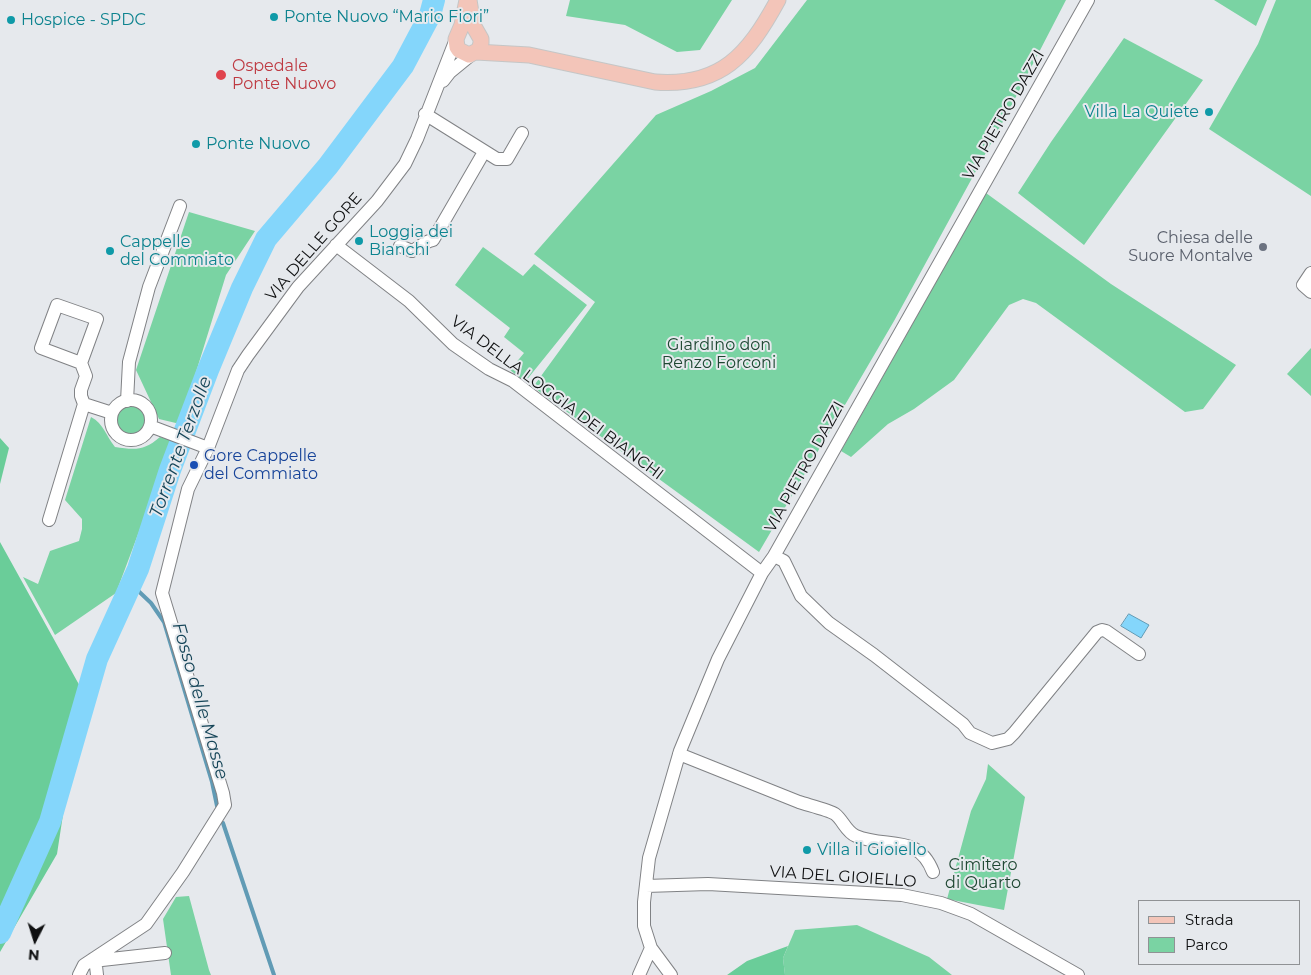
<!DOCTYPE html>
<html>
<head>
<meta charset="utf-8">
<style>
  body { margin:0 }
  #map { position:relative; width:1311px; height:975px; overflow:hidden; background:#e6e9ed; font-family:Montserrat,sans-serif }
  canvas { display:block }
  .legend { position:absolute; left:1138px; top:900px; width:162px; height:65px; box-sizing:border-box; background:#e6e9ed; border:1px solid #909295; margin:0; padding:6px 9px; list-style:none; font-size:15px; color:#0f1011 }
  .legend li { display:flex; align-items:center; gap:10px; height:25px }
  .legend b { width:25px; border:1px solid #909295 }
  .north { position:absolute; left:10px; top:915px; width:50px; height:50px; -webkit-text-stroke:4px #e6e9ed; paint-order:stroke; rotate:185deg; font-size:14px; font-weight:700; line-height:20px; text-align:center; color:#0f1011 }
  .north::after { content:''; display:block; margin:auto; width:18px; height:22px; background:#0f1011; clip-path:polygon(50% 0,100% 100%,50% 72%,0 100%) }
</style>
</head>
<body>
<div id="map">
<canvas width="1311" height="975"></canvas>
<ul class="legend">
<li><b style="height:6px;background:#f3c5b9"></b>Strada</li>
<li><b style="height:14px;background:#7ad3a3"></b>Parco</li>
</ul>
<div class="north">N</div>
</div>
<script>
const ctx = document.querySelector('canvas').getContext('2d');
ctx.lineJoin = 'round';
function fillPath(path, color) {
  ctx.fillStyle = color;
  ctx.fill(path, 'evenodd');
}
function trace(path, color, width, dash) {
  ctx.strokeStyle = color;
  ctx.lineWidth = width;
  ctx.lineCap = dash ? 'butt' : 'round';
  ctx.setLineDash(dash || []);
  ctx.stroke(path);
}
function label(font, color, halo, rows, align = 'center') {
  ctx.font = font + ' Montserrat,sans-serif';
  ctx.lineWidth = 4;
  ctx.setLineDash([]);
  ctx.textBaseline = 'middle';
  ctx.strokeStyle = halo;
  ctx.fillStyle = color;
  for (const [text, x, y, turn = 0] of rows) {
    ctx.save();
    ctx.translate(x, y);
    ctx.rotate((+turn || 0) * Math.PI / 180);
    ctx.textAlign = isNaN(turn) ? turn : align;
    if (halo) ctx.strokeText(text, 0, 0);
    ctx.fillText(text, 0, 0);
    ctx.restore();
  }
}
const green = new Path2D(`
  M570,0h162l-32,50 -23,2 -52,-27 -59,-9z
  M807,0h259l-60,116 -112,205 -135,231 -226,-165 62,-85 -61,-48 122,-139 55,-24 44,-23z
  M1214,0h53l-11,26z
  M1276,0h35v196l-102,-67 49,-85z
  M1124,38l79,42 -119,165 -66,-52 33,-51z
  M986,193l125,91 125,81 -33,44 -18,3 -149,-109 -13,-4 -14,6 -55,75 -40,29 -26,15 -37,33 -10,-6z
  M189,212l66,19 -29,44 -46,149 -21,-5 -23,-49z
  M483,247l40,29 11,-12 53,41 -62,77 -15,-12 14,-17 -20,-16 6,-9 -55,-43z
  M1311,348v48l-24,-22z
  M117 420a14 14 0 1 1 28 0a14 14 0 1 1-28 0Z
  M91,417c13,7 15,19 24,30 20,3 29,4 45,-10l13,4 -57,152 -61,42 -32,-58 15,7 12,-33 29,-10 3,-12v-10l-17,-19z
  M988,764l37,33 -21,113 -57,-11 24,-88 15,-32z
  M189,896l20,74 2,5h-40l-8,-56 13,-22z
  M857,925l72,32 23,18h-167l-2,-17 12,-28z`);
const forest = new Path2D(`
  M0,438l9,10 -9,36z
  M0,542l82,148 -25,164 -57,98z
  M788,946l-5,12 2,17h-58l20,-14z`);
const water = new Path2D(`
  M1129,614l20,11 -8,13 -20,-12z`);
const stream = new Path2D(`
  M131,584l20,19 13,19 48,160 5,24
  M223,823l51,152`);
const river = new Path2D(`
  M0,933l50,-111 47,-163 41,-90 32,-99 38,-100 34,-82 24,-49 62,-73 75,-100 27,-51 4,-15`);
const minor = new Path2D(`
  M443,81l7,-9 22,-18
  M425,114l72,45h10l15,-26
  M336,245l73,56 44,43 36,25 24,12 249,192
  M400,246l12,5c7,-3 13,-10 21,-11l51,-88
  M1311,273l-8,12 8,7
  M81,363l-40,-15 16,-43 40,14 -16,44 5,13 -5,14v6l3,8
  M111 420a20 20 0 1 1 40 0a20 20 0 1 1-40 0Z
  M127,401l2,-39 20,-75 31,-81
  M150,426l58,22
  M49,520l35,-116 28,9
  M774,556l10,5 17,35 28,27 45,32 89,69 7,9 22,10 16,-4 6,-6 83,-101 5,-2 4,1 33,23
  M679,754c40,16 80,32 120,48 9,3 30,8 36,12 8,6 11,18 21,22 31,13 62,-3 77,36
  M646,886l62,-2 194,11 39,8 30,11 107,61
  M93,959l3,7 1,9
  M93,961l72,-8
  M79,975l5,-10 62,-41 37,-52 42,-67 -2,-12 -61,-200 26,-104 20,-41 30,-78 10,-15 50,-68 79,-86 28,-37 12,-25 39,-100
  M639,975l12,-27
  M671,975l-20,-27 -7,-22v-24l5,-44 31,-107 38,-92 44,-86 12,-17 314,-556`);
const major = new Path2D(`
  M467,0l-5,25 -6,14 1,8 2,3 10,5 10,-5 2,-7v-4l-8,-14 -4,-25
  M476,52l53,3 126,27c66,5 93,-27 123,-82`);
const markers = [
  [274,17,5,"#0f9aa8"],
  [11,20,5,"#0f9aa8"],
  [221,75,6,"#e0444e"],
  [1209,112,5,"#0f9aa8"],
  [196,144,5,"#0f9aa8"],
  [359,241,5,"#0f9aa8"],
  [1263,247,5,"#6b7280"],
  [110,251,5,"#0f9aa8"],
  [194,465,5,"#1a4fb4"],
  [807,850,5,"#0f9aa8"]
];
const cultureNames = [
  ["Ponte Nuovo “Mario Fiori”",284,17],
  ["Hospice - SPDC",21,20],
  ["Villa La Quiete",1199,112,"right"],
  ["Ponte Nuovo",206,144],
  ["Loggia dei",369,232],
  ["Bianchi",369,250],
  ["Cappelle",120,242],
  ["del Commiato",120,260],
  ["Villa il Gioiello",817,850]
];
const healthNames = [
  ["Ospedale",232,66],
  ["Ponte Nuovo",232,84]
];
const streetNames = [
  ["VIA PIETRO DAZZI",1004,115,-60],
  ["VIA DELLE GORE",314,247,-49],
  ["VIA DELLA LOGGIA DEI BIANCHI",557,398,37],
  ["VIA PIETRO DAZZI",805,467,-61],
  ["VIA DEL GIOIELLO",843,877,4]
];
const worshipNames = [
  ["Chiesa delle",1253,238],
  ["Suore Montalve",1253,256]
];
const parkNames = [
  ["Giardino don",719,345],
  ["Renzo Forconi",719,363],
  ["Cimitero",983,865],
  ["di Quarto",983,883]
];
const transitNames = [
  ["Gore Cappelle",204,456],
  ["del Commiato",204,474]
];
const waterNames = [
  ["Torrente Terzolle",181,447,-70],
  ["Fosso delle Masse",200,701,74]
];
fillPath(green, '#7ad3a3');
fillPath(forest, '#6acd99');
fillPath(water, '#84d6fb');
trace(water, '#619bb5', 1);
trace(stream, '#619bb5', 4);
trace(river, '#84d6fb', 22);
trace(minor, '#808285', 14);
trace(major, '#c5c6c6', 17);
trace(minor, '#fff', 12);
trace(major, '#f3c5b9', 15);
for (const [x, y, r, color] of markers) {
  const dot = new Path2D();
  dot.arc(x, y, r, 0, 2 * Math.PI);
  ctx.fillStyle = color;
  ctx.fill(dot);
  trace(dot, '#e6e9ed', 2);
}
label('16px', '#0d838f', '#e6e9ed', cultureNames, 'left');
label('16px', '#be3a42', '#e6e9ed', healthNames, 'left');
label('16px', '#0f1011', '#e6e9ed', streetNames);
label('16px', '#5b616d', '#e6e9ed', worshipNames, 'right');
label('16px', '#1e4732', '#e6e9ed', parkNames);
label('16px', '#164399', '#e6e9ed', transitNames, 'left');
label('italic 18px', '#154558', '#e6e9ed', waterNames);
</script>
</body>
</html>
